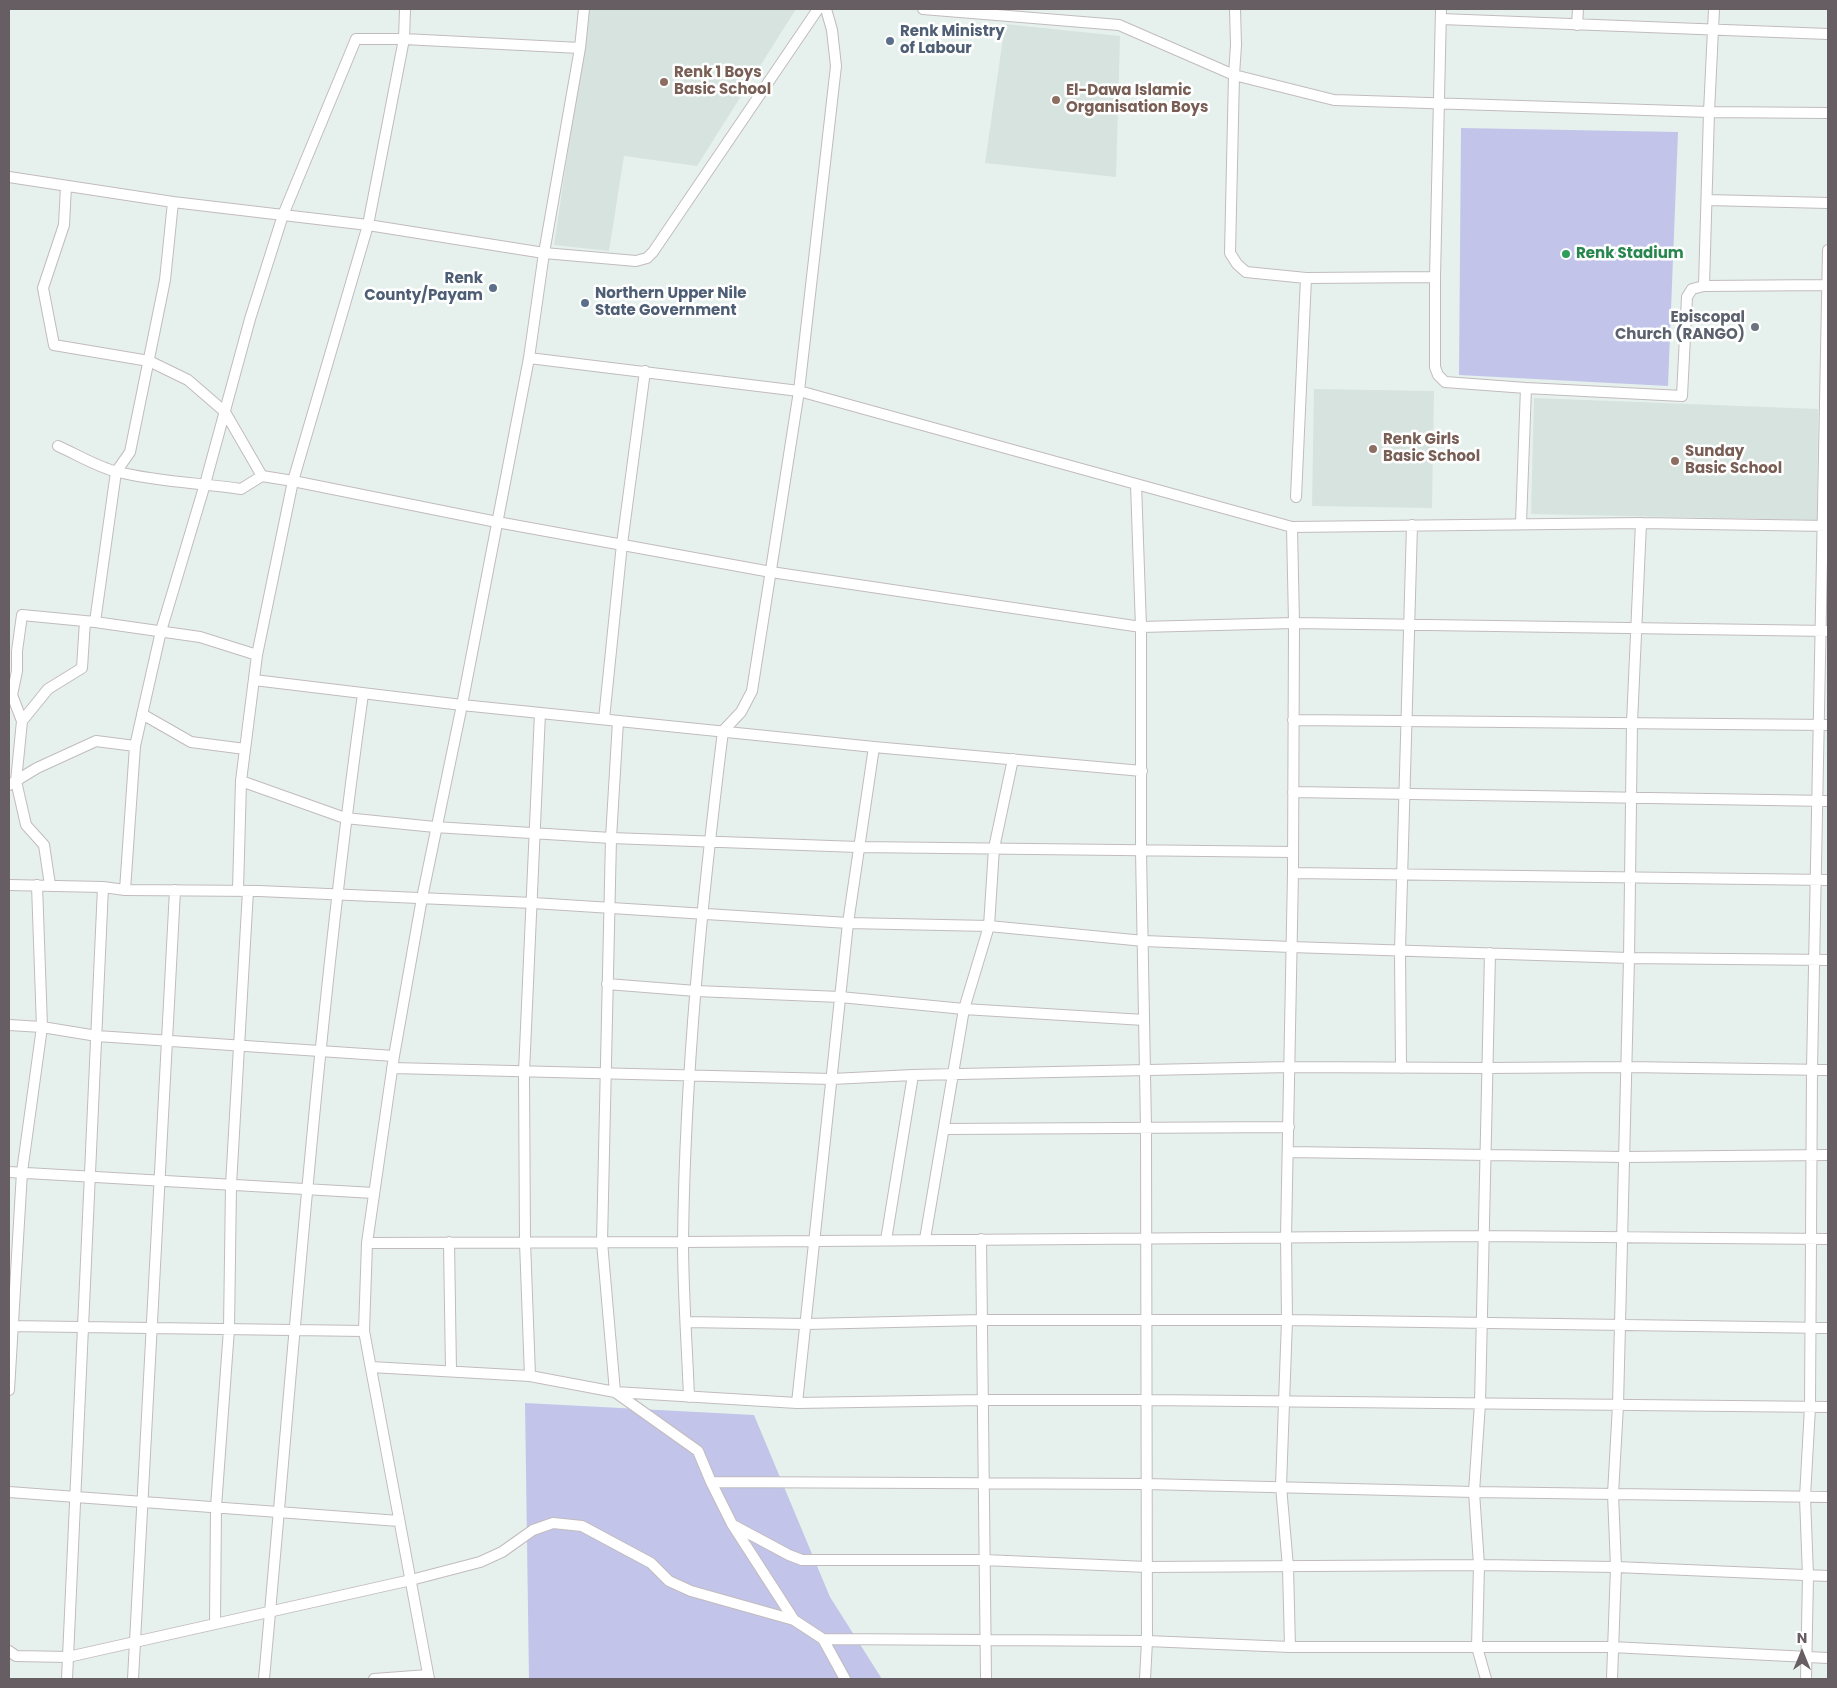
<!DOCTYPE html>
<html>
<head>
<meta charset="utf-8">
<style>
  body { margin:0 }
  #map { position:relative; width:1837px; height:1688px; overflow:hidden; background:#e6f1ed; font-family:Poppins,sans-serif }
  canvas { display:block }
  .frame { position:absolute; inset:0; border:10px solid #675e63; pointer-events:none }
  .north { position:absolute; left:1777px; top:1628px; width:50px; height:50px; -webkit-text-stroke:4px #fff; paint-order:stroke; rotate:0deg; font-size:14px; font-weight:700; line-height:20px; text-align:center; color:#675e63 }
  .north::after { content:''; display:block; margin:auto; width:18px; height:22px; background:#675e63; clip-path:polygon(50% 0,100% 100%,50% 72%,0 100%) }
</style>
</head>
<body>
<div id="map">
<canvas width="1837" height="1688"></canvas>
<div class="frame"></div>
<div class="north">N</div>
</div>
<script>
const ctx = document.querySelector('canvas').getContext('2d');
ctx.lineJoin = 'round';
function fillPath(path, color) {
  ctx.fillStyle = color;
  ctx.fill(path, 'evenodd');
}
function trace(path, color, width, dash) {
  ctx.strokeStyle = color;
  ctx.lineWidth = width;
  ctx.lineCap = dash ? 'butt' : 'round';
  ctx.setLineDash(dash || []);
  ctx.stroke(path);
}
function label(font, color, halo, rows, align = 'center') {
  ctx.font = font + ' Poppins,sans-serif';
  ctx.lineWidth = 5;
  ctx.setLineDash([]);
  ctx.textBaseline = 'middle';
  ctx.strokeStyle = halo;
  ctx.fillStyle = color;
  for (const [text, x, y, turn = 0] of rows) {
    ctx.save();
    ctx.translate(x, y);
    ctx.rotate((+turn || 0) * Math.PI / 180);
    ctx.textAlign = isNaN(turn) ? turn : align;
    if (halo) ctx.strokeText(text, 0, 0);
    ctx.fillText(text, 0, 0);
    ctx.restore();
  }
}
const education = new Path2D(`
  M589,9h207l-99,157 -73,-10 -15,95 -55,-6z
  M1005,24l115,12 -4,141 -131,-14z
  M1314,389l120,2 -2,117 -120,-2z
  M1534,398l284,11 -1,111 -286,-6z`);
const green = new Path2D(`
  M1461,128l217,4 -10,254 -209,-11z
  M525,1403l229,12 76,182 52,82h-353z`);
const street = new Path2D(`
  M584,9l-4,39 -36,205 92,8 11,-3 6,-6 165,-243
  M923,9l196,16 115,50 100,25 375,12 119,1
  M1235,9l1,36 -2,30 -4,178 7,11 9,8 60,6 -10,219
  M1441,9l-6,268v90l3,8 7,7 81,6 156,8 5,-99 5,-8 12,-3
  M1714,9l-5,103 -5,174 124,-1
  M1441,19l387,15
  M1577,25l1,-16
  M9,177l164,25 195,23 176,28 -15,105 270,33 493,136 349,-4 187,3
  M66,186l-2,39 -21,63 11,57 95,16 39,19 37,32 37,64 31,5 204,41 274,50 370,55 153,-4 534,8
  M1707,200l121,3
  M1306,278l129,-1
  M58,446c18,8 41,22 60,26 41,10 82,11 123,17l21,-13
  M1136,484l5,143v224l5,277 1,513 -2,38
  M1521,523l5,-135
  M95,622l21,-150 14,-20 35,-172 8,-78
  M254,680l208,25 412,42 268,24
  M142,714l49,28 54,7
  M604,719l18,-175 23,-173
  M1293,720l535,5
  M22,721l26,-32 34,-21 3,-47
  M618,721l-7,117 -9,404 13,150 83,59 13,31 21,42 62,96 29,19 324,2 143,6h322l216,11
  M241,781l104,37 90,9 176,11 247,9 435,5
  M9,785l28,-17 59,-27 39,5
  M1293,792l535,9
  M1293,873l535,7
  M9,885l94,2 22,3 134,1 274,12 315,20 141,3 155,15 147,6 338,11 199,2
  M50,885l-6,-40 -18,-20 -10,-44 6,-60 -10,-26 5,-24v-20l5,-36 73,7 105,15 57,18
  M125,890l10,-144 26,-115 44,-147 45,-165 33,-104 73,-176h48l176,9
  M238,890l3,-109 16,-126 36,-174 75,-256 36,-186 1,-30
  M607,984l89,7 144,6 124,12 180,11
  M9,1025l33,2 55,9 297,20
  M392,1068l440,11 81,-4 376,-8 197,1 140,-1 202,3
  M1401,1068l-1,-117 12,-426
  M944,1129l345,-2
  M1288,1152l336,5 204,-2
  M9,1172l365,21
  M925,1239l39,-230 25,-83 5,-78 19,-89
  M981,1239l5,440
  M886,1240l27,-165
  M449,1242l2,129
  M367,1243l316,-1 801,-6 344,3
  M686,1322l120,2 176,-4h305l541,8
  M9,1326l355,5
  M371,1367l159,9 85,16 182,11 186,-3h164l681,7
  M530,1376l-5,-134 -1,-170 16,-359
  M9,1390l13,-218 20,-145 -5,-142
  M689,1397c-2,-52 -6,-104 -6,-156 2,-170 19,-341 40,-510l18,-19 11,-21 47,-300 37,-325 -4,-36 -6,-21
  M797,1403l51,-480 26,-176
  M711,1482l435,2 328,8 354,5
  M9,1492l390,29
  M733,1525l56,30 13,5h182l163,7 332,-2 137,2 212,9
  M215,1624l1,-117 13,-178 2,-144 17,-294
  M823,1639l22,40
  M1290,1647l-2,-80 -7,-81 6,-166 -1,-83 7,-364 1,-250 -2,-96
  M9,1651l7,5 52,1 343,-77 69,-18 22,-10 31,-22 20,-7 29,3 69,37 18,18 22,10 103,29
  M67,1679l36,-792
  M133,1679l42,-789
  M264,1679c30,-328 53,-658 99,-985
  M374,1679l54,-4
  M429,1679l-65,-348 3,-88 27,-187 28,-158 40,-193 67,-347
  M1486,1679l-9,-32 2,-82 -5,-73 6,-89 10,-450
  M1612,1679l4,-112 -3,-73 5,-89 11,-447 3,-235 9,-200
  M1806,1679l2,-103 -3,-79 5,-90 2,-338 16,-819`);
const markers = [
  [890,41,5,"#5c6f8a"],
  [664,82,5,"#8d6e63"],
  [1056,100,5,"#8d6e63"],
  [1566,254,5,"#2e9e5b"],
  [493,288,5,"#5c6f8a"],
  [585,303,5,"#5c6f8a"],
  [1755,327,5,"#6b7280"],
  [1373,449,5,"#8d6e63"],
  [1675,461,5,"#8d6e63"]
];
const serviceNames = [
  ["Renk Ministry",900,32],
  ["of Labour",900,49],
  ["Renk",483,279,"right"],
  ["County/Payam",483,296,"right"],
  ["Northern Upper Nile",595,294],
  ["State Government",595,311]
];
const educationNames = [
  ["Renk 1 Boys",674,73],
  ["Basic School",674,90],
  ["El-Dawa Islamic",1066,91],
  ["Organisation Boys",1066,108],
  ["Renk Girls",1383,440],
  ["Basic School",1383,457],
  ["Sunday",1685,452],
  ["Basic School",1685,469]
];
const leisureNames = [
  ["Renk Stadium",1576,254]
];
const worshipNames = [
  ["Episcopal",1745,318],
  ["Church (RANGO)",1745,335]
];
fillPath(education, '#d7e3df');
fillPath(green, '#c2c5e9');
trace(street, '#c2bbbe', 12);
trace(street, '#fff', 10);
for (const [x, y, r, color] of markers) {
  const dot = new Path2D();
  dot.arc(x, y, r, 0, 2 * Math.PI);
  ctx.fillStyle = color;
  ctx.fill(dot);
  trace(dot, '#fff', 2);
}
label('bold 15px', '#4e5e75', '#fff', serviceNames, 'left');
label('bold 15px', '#785e54', '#fff', educationNames, 'left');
label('bold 15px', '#27864d', '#fff', leisureNames, 'left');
label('bold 15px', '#5b616d', '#fff', worshipNames, 'right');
</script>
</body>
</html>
